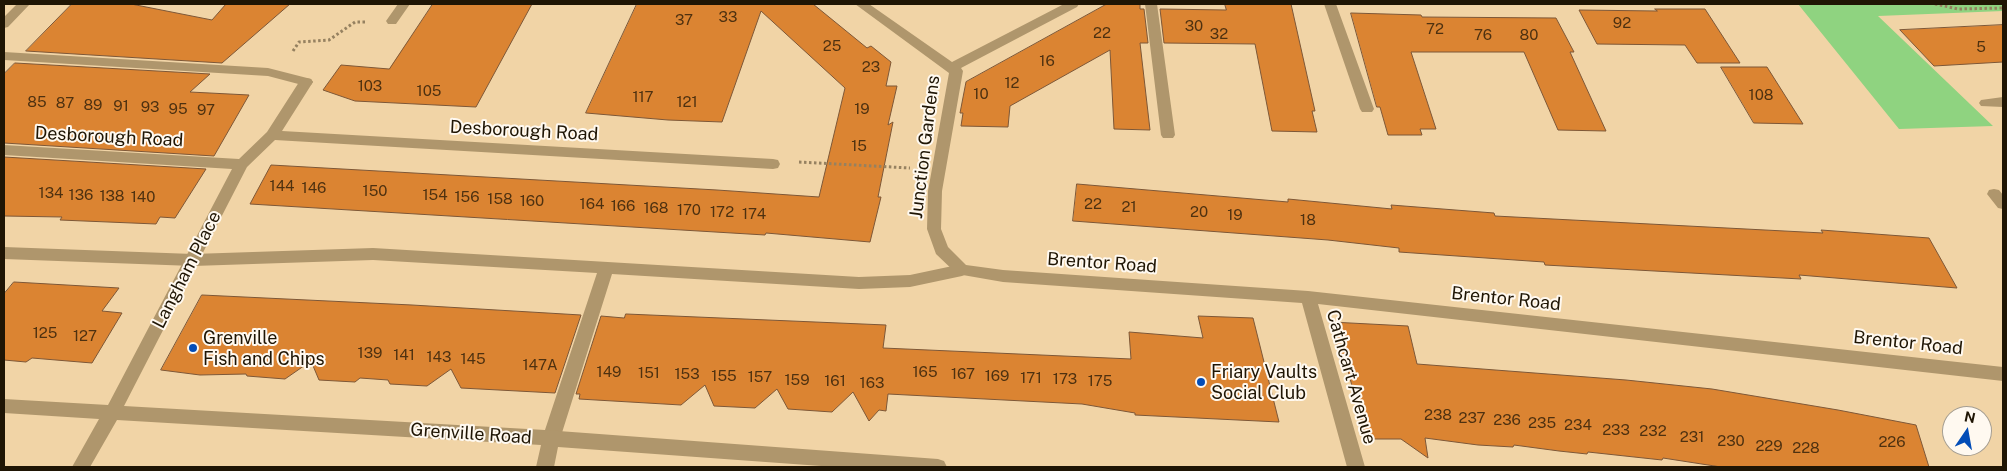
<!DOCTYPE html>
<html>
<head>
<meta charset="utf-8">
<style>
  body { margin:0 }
  #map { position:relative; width:2007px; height:471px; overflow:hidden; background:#f1d4a6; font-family:"Public Sans",sans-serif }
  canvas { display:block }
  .frame { position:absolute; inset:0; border:5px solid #1f1504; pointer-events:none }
  .north { position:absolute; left:1942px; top:406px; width:50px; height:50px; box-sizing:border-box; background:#fff9f0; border:1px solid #a59e92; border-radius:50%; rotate:12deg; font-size:14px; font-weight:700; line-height:20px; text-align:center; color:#1f1504 }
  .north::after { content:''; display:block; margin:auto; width:18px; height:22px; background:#034db7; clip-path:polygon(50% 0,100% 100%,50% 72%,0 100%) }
</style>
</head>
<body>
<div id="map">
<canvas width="2007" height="471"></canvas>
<div class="frame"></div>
<div class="north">N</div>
</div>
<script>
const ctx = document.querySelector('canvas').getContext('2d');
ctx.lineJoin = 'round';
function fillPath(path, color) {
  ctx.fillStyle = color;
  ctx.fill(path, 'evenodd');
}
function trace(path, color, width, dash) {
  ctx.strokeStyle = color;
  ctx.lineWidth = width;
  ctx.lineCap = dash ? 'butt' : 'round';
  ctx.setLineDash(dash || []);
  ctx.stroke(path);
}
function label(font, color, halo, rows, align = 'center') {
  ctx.font = font + ' "Public Sans",sans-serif';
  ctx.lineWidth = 4;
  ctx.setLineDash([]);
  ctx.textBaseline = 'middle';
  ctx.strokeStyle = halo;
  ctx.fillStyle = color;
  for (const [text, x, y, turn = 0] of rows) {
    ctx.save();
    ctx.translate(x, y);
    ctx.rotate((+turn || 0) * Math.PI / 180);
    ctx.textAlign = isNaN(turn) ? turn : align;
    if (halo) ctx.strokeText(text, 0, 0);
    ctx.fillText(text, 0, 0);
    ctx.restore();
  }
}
const green = new Path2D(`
  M1798,4h205v7l-125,5 115,110 -94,3z`);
const building = new Path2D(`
  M72,4h59l81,16 14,-16h64l-68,59 -196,-12z
  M433,4h99l-56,103 -121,-6 -32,-11 18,-25 48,4z
  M637,4h176l54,44 4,-2 20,16 -5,24h11l-9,39 5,-3 -15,75h3l-11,45 -104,-9 -1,2 -515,-31 21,-39 446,25 102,7 26,-109 -84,-77 -39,111 -54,-2 -82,-7z
  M1107,4h33v5h4l4,34h-8l10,87 -36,-1 -4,-79 -100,56 -2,21 -47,-1 2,-13h-3l6,-31z
  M1225,4h66l24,107h-3l5,21 -45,-1 -17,-87 -91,-1 -4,-34 66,1z
  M1655,9h50l35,54h-43l-12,-18 -88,-1 -18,-34 78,1z
  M1351,13l70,2 1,2 134,1 18,34h-4l36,79 -48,-1 -34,-78h-113l25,77h-16l2,6h-34l-8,-28h-3z
  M2003,25v37l-69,4 -34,-36z
  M15,63l195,11 -20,18 59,3 -35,61 -210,-13v-69z
  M1721,67h46l36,57 -49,-1z
  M4,157l202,12 -31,49 -15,-1 -4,7 -96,-4 2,-3 -58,-1z
  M1077,184l211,18v-3l104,10 -1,-4 103,8 1,3 328,17 -2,-3 108,8 28,50 -158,-13 2,4 -256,-14 -1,-3 -145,-10v-4l-71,-8 -255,-19z
  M14,282l105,6 -17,23 20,2 -30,50 -60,-5 -6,4 -22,-2v-66z
  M202,295l210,10 169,10 -26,78 -94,-5 -10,-19 -24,17 -37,-2 -2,-4 -28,-2 -5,4 -36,-2 -8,-19 -26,18 -38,-3 -1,-2 -46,1 -39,-5z
  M626,314l260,11 -3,23 248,11 -2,-27 74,6 -5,-22 55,2 26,104 -144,-7v-2l-53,-9 -194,-10 -2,17 -7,-1 -10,11 -16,-29 -21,20 -44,-3 -11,-20 -22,19 -41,-2 -9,-21 -24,20 -102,-6 1,-5h-4l25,-78 23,2z
  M1331,322l77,4 9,38 209,16 86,9 126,21 78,15 13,42h-208l-58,-9 -1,2 -74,-8 -1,2 -28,-3 -45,-6 -1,2 -35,-2 -53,-7 3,20 -27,-19h-35l-19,-72h-5z`);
const path = new Path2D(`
  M1935,4l23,5 45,-1
  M293,51l6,-9 30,-2 26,-18h11
  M799,162l111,6`);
const lane = new Path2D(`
  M1324,4h12l38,105 -2,3h-10l-2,-3z
  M4,52l264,16 43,11 2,3 -2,3 -5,1 -38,-10 -264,-16z
  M1994,189l5,1 4,5v14l-5,-1 -11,-14 2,-4z
  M4,247l189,7 180,-6 486,29 51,-2 52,-11 5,2 3,4 -3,4 -5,2 -52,11 -51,2 -247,-15 -52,165 -3,5 -6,3 -6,-3 -3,-5 55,-166 -224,-13 -180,6 -189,-7z`);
const street = new Path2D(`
  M17,4h13l-22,23 -4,1v-11z
  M398,4h12l-14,20h-8l-2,-3z
  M855,4h14l83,58 112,-58h15l-2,3 -116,61 2,3 -21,120 -1,38 7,18 18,18 37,5 305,21 695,76v14l-685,-77 47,163h-18l-45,-164 -299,-21 -46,-8 -21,-20 -9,-25 1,-38 21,-118z
  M1145,4h12l18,131 -2,3h-10l-2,-3z
  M306,78l5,1 2,3 -31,49 491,28 5,1 2,4 -2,4 -5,1 -498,-29 -28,27 -123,239 421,24 393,29 6,2 3,6h-112l-277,-20 -4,20h-18l5,-22 -424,-25 -27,47h-18l27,-48 -95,-6v-14l104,6 124,-236 -228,-14v-10l235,14 28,-27 34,-53z
  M2003,97v10l-22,-1 -2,-3 2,-3z`);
const markers = [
  [193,348,5,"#034db7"],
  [1201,382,5,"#034db7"]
];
const numberNames = [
  ["33",728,17],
  ["37",684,20],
  ["92",1622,23],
  ["30",1194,26],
  ["72",1435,29],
  ["22",1102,33],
  ["32",1219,34],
  ["76",1483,35],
  ["80",1529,35],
  ["25",832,46],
  ["5",1981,47],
  ["16",1047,61],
  ["23",871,67],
  ["12",1012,83],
  ["103",370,86],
  ["105",429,91],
  ["10",981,94],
  ["108",1761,95],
  ["117",643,97],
  ["85",37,102],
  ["121",687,102],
  ["87",65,103],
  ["89",93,105],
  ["91",121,106],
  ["93",150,107],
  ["95",178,109],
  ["19",862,109],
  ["97",206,110],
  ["15",859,146],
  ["144",282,186],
  ["146",314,188],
  ["150",375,191],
  ["134",51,193],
  ["136",81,195],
  ["154",435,195],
  ["138",112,196],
  ["140",143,197],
  ["156",467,197],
  ["158",500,199],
  ["160",532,201],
  ["164",592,204],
  ["22",1093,204],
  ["166",623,206],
  ["21",1129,207],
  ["168",656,208],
  ["170",689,210],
  ["172",722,212],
  ["20",1199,212],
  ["174",754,214],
  ["19",1235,215],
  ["18",1308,220],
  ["125",45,333],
  ["127",85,336],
  ["139",370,353],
  ["141",404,355],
  ["143",439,357],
  ["145",473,359],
  ["147A",540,365],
  ["149",609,372],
  ["165",925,372],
  ["151",649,373],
  ["153",687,374],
  ["167",963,374],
  ["155",724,376],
  ["169",997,376],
  ["157",760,377],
  ["171",1031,378],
  ["173",1065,379],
  ["159",797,380],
  ["161",835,381],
  ["175",1100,381],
  ["163",872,383],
  ["238",1438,415],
  ["237",1472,418],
  ["236",1507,420],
  ["235",1542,423],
  ["234",1578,425],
  ["233",1616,430],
  ["232",1653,431],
  ["231",1692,437],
  ["230",1731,441],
  ["226",1892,442],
  ["229",1769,446],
  ["228",1806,448]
];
const streetNames = [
  ["Desborough Road",524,131,3],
  ["Desborough Road",109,137,3],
  ["Junction Gardens",925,147,-83],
  ["Brentor Road",1102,263,4],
  ["Langham Place",187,270,-63],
  ["Brentor Road",1506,299,6],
  ["Brentor Road",1908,343,6],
  ["Cathcart Avenue",1351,377,74],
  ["Grenville Road",471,434,4]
];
const poiNames = [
  ["Grenville",203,338],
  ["Fish and Chips",203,359],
  ["Friary Vaults",1211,372],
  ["Social Club",1211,393]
];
fillPath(green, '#8fd380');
fillPath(building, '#db8432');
trace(building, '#7d5737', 1);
trace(path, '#968160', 3, [2.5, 2.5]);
fillPath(lane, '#af966c');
fillPath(street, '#af966c');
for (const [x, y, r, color] of markers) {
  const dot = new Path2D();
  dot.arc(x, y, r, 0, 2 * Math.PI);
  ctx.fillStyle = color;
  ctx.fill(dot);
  trace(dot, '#fff9f0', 2);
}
label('15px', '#4e3110', null, numberNames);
label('18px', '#1f1504', '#fff9f0', streetNames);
label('18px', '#1f1504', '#fff9f0', poiNames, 'left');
</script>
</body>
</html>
